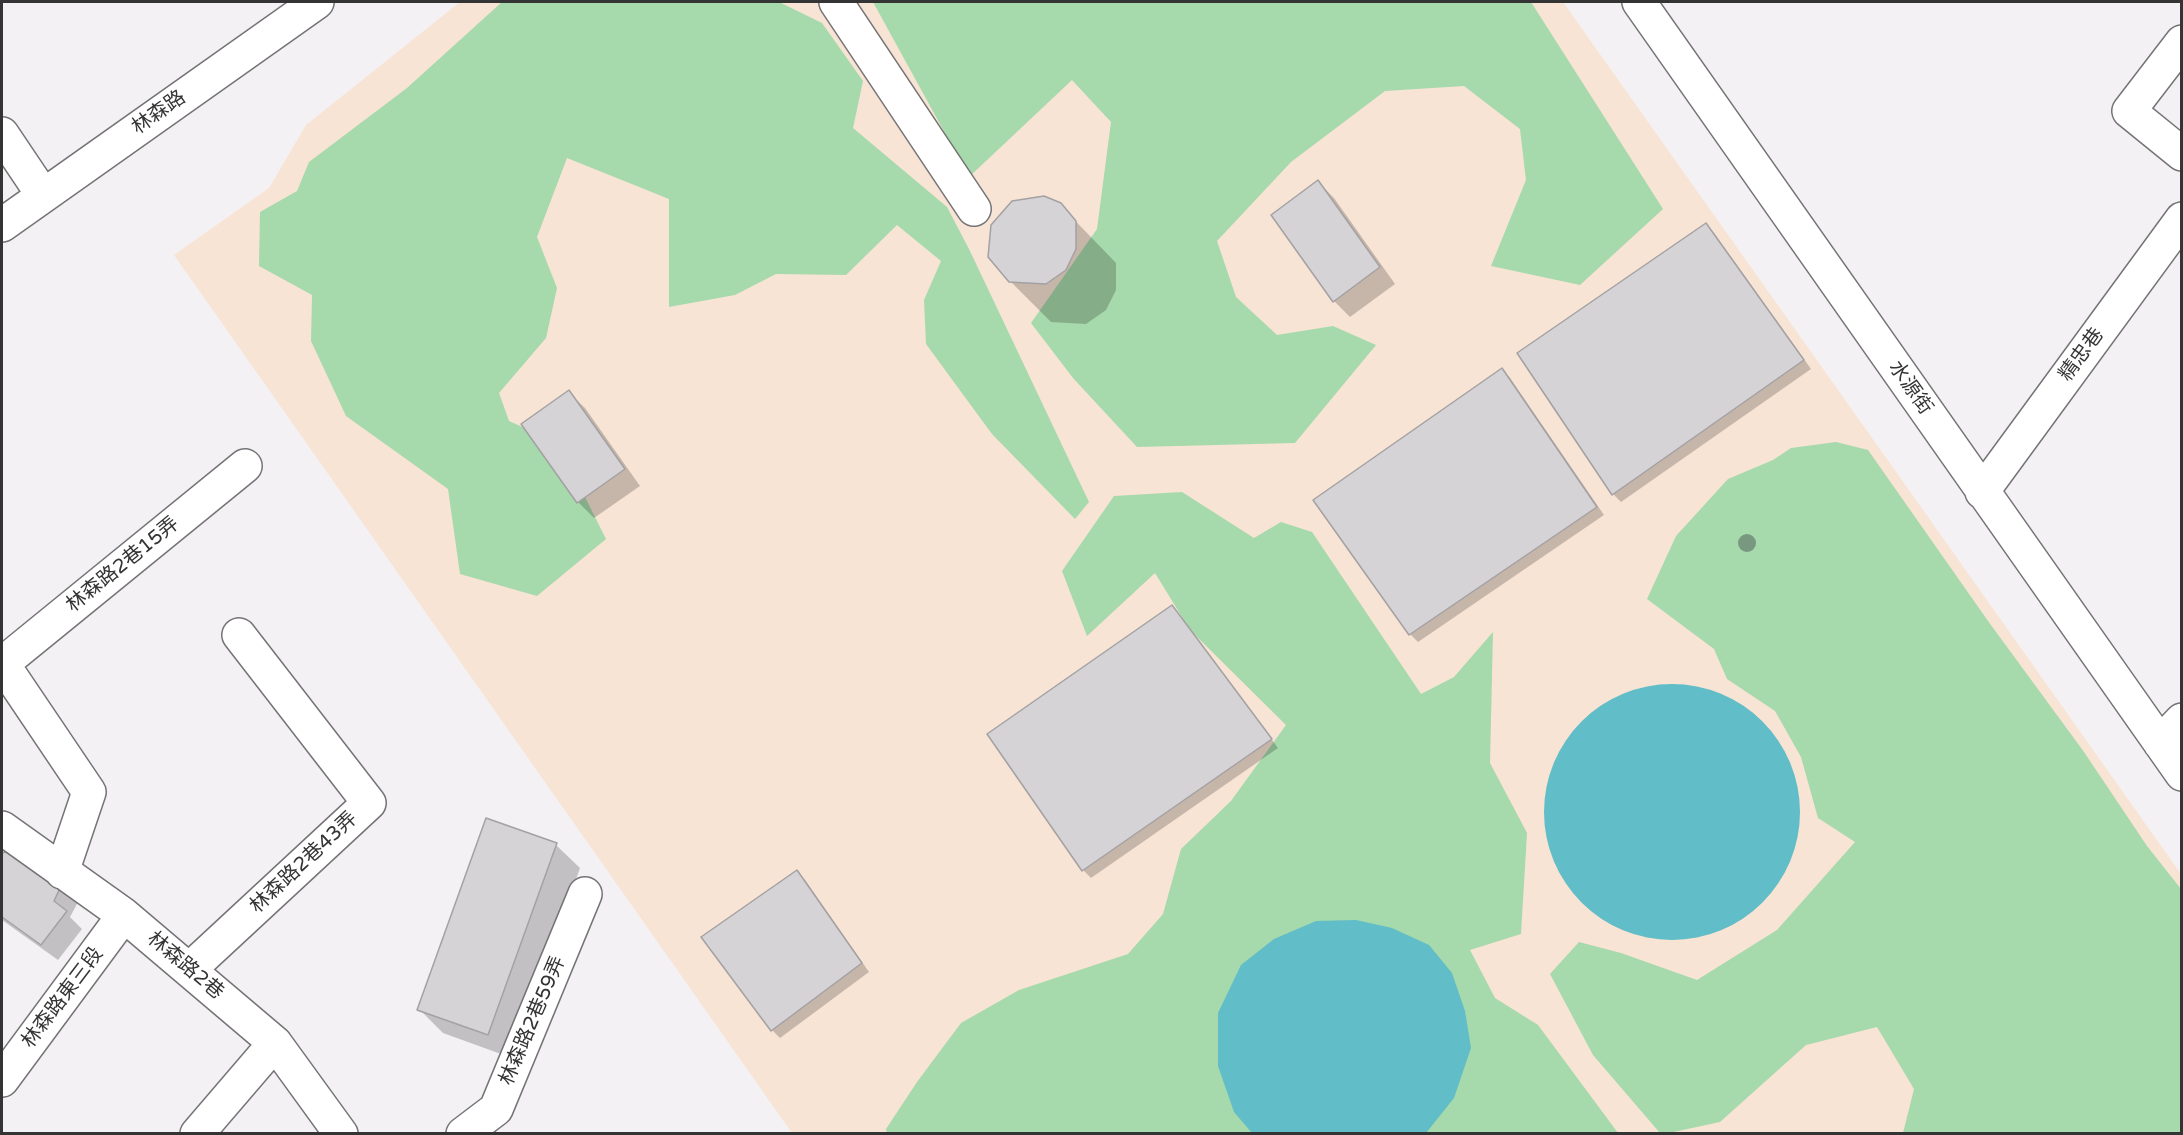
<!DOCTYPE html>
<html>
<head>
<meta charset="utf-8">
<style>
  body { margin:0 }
  #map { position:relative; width:2183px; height:1135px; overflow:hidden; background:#f3f1f4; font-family:"Varela Round",sans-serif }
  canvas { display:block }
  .frame { position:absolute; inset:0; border:3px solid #353435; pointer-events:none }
</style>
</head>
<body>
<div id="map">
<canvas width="2183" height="1135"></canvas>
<div class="frame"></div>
</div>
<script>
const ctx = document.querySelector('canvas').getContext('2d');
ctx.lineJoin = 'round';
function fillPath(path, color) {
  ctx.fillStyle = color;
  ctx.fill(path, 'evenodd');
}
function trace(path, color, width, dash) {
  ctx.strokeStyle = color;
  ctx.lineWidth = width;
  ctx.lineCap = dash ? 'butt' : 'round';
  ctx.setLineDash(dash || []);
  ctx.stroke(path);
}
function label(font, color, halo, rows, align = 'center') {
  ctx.font = font + ' "Varela Round","Noto Sans TC",sans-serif';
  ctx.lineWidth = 5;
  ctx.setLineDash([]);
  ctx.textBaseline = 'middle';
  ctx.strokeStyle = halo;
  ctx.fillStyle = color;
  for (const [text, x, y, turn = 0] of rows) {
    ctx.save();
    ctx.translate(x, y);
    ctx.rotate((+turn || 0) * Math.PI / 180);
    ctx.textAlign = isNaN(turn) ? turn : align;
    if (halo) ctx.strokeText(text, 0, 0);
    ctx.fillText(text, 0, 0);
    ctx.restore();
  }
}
const industrial = new Path2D(`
  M460,2h1103l618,872v259h-1389l-618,-878 95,-67 37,-63z`);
const green = new Path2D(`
  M502,2h277l43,21 41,58 -10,47 94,79 22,42 120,253 -14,17 -83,-85 -66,-90 -2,-44 17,-39 -44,-36 -51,50 -70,-1 -41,21 -66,12v-108l-102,-41 -30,79 20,51 -11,50 -47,55 10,28 49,22 48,96 -69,57 -77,-22 -12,-85 -102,-73 -35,-75 1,-46 -53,-29 1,-54 37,-21 12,-29 98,-74z
  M873,2h658l132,207 -83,76 -89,-19 35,-86 -6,-51 -56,-43 -79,5 -94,71 -74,79 19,56 41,38 56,-9 43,19 -81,98 -158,4 -64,-69 -42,-55 66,-94 14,-107 -39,-42 -103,97z
  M1836,442l32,8 120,171 96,131 63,94 34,43v244h-278l11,-44 -37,-62 -71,18 -86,77 -51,11h-9l-67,-78 -43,-81 29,-32 42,11 76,27 80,-50 78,-88 -37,-24 -17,-61 -26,-46 -48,-32 -13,-30 -67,-50 29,-63 52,-57 45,-19 18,-12z
  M1182,492l72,46 27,-16 31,10 109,162 33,-17 39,-45 -3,131 37,70 -6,101 -51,16 25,48 43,27 80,108 -731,1 -1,-5 31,-47 44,-59 58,-33 109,-36 35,-40 18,-65 50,-48 55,-76 -96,-95 -35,-57 -68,63 -25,-65 52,-75z`);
const water = new Path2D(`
  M1544 812a128 128 0 1 1 256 0a128 128 0 1 1-256 0Z
  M1356,920l36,8 37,17 23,28 13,38 6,37 -17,50 -28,35h-174l-18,-21 -16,-46v-53l23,-48 33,-26 42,-18z`);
const shadow = new Path2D(`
  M1318,182l16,16 61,86 -45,33 -16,-16z
  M1060,205l56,58v27l-10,20 -20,14 -35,-2 -41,-41z
  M1706,225l8,8 97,136 -190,133 -8,-8 -94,-141z
  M1502,370l8,8 94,137 -186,127 -8,-8z
  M568,392l17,16 55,78 -46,32 -16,-16z
  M1172,607l106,141 -187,130 -8,-8 -94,-135z
  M556,845l24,23 -68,190 -69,-25 -24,-24z
  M13,852l65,50 -8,15 12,12 -24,31 -56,-40v-66z
  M797,872l8,8 64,92 -89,66 -8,-8z`);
const building = new Path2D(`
  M1318,180l62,87 -47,35 -62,-87z
  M1044,196l17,7 15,18v28l-10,21 -20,14 -37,-2 -21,-25 3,-32 21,-24z
  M1706,223l98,137 -192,135 -95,-142z
  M1502,368l95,139 -188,128 -96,-135z
  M569,390l56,79 -48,34 -56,-79z
  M1172,605l100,134 -190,132 -95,-137z
  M486,818l71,25 -69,192 -71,-25z
  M13,850l49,34 -8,17 13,10 -26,34 -39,-28v-64z
  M797,870l65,93 -91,68 -70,-94z`);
const minor = new Path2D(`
  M836,2l138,207
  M1639,2l543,772
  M2182,42l-53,69 53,43
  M2,134l41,61
  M2,225l315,-223
  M1982,492l200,-273
  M2,663l87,129 -27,80
  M2,664l243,-198
  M2160,743l22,-23
  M2,828l122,87 151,128 66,91
  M190,969l179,-166 -130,-168
  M2,1080l122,-165
  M197,1134l78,-91
  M463,1134l33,-25 89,-215`);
const trees = [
  [1747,543]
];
const streetNames = [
  ["林森路",159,113,-35],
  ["精忠巷",2082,355,-54],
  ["水源街",1910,388,55],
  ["林森路2巷15弄",123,565,-39],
  ["林森路2巷43弄",304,863,-43],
  ["林森路2巷",185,966,40],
  ["林森路東三段",63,998,-53],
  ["林森路2巷59弄",533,1021,-67]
];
fillPath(industrial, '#f8e4d4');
fillPath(green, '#a6d9ab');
fillPath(water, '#61bdc7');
fillPath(shadow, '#0003');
fillPath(building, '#d5d3d5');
trace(building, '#a3a1a3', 1.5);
trace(minor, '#757376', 36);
trace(minor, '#fff', 33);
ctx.fillStyle = '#799880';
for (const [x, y] of trees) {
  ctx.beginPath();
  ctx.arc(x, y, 9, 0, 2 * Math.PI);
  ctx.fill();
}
label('20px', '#353435', '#fff', streetNames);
</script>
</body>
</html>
